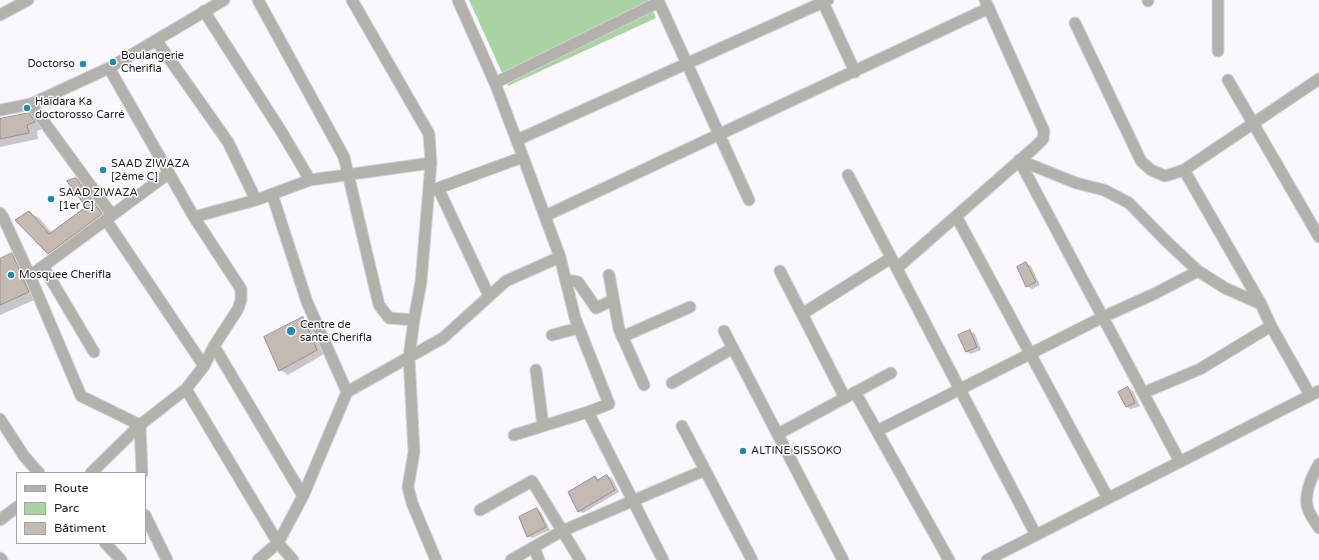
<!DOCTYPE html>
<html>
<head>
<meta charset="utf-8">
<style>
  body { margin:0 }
  #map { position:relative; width:1319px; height:560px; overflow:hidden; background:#faf7fe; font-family:"Varela Round",sans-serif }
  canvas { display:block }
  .legend { position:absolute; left:16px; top:472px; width:130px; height:72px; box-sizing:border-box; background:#fff; border:1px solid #a4a3a5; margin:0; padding:5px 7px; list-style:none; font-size:12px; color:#1b191d }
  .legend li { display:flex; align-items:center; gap:8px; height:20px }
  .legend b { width:20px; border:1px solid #a4a3a5 }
</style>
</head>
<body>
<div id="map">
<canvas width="1319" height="560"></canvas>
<ul class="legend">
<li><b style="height:5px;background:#b4b0ac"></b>Route</li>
<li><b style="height:11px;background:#a9d3a2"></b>Parc</li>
<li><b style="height:11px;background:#c4bab2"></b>Bâtiment</li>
</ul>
</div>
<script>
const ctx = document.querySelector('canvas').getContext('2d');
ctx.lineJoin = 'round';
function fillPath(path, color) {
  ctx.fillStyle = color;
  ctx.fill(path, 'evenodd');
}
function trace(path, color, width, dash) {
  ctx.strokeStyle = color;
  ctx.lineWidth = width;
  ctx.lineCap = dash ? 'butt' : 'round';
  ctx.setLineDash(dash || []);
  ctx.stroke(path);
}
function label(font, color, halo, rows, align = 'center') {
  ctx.font = font + ' "Varela Round",sans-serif';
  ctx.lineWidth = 3;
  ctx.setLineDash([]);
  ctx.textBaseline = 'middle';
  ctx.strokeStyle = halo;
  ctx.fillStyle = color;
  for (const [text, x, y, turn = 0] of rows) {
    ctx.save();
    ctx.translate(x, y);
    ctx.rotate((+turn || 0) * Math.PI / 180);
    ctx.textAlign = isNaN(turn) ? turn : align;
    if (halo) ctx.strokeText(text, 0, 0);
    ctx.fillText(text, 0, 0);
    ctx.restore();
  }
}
const green = new Path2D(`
  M469,0h179l8,18 -148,68z`);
const shadow = new Path2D(`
  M29,114l10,6 6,8 -8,3 1,8 -38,8v-27z
  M76,179l10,6 26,35 -53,39 -11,-6 -19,-41 10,6 13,15 35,-25z
  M12,254l10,6 17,38 -39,17v-55z
  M1026,263l5,3 9,19 -8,4 -5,-3z
  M303,318l7,5 14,31 -36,21 -8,-5z
  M970,331l5,3 6,16 -10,4 -5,-3z
  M1128,388l5,3 7,15 -9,3 -4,-2z
  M607,476l5,2 7,14 -36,21 -4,-2 16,-34 4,3z
  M537,509l4,3 9,18 -18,8 -4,-2z`);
const building = new Path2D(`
  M29,113l6,9 -8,3 2,8 -29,6v-20z
  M76,178l26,36 -54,40 -33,-34 14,-9 20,23 37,-27 -19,-26z
  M12,253l17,39 -29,13v-46z
  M1026,262l10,20 -10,5 -9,-20z
  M303,317l14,33 -38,21 -15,-34z
  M970,330l7,17 -11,5 -8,-17z
  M1128,387l7,16 -9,4 -8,-15z
  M607,475l8,15 -37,22 -10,-20 27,-16 2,4z
  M537,508l9,19 -19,10 -8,-20z`);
const minor = new Path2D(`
  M258,0l86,157 35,148 10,13 25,2
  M458,0l37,83 28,74 37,100 15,61 34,86 -21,8 -74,23
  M658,0l91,200
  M822,0l33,72
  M1148,0v1
  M204,11l77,120 29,49
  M0,15l28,-15
  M1075,23l66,138 10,9 14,6 19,-6 135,-91
  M156,40l72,102 28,58
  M1218,51v-51
  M1228,80l91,157
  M495,83l164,-81
  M31,104l81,111
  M0,110l31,-6 78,-36 115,-68
  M517,140l311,-140
  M1019,160l161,302
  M1019,160l57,23 28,7 25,13 36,37 33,31 27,17 36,16
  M431,163l-10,119 -7,38 -5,37 5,95 -6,35 4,16 24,57
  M1184,170l77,134 10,22 39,69
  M848,175l188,360
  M438,188l51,108
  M433,190l90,-33
  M272,194l35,108 40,90
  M0,213l3,4 27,59 51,120 59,29 2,48
  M545,216l444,-208
  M956,216l152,282
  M194,217l62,-17 54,-20 121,-17 -2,-29 -77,-134
  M106,220l98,146
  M43,266l51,86
  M897,268l138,-121 8,-8 1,-8 -59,-131
  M780,271l65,127
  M609,275l10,54 25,56
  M30,276l139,-103
  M566,280l12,2 18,26 17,-8
  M802,314l89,-56
  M724,331l119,229
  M552,335l27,-7
  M622,337l68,-30
  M214,346l89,150
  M536,370l7,56
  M672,383l61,-35
  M186,389l92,154 15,17
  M855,392l94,168
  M1143,393l57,-24 71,-43
  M588,412l75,148
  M0,419l24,37 15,17
  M682,426l70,134
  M877,431l226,-114 53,-24 42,-22
  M778,434l113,-61
  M1319,464c-7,12 -16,30 -11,45 2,6 7,13 11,19
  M91,473l49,-48 46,-36 18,-23 10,-20 24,-37 3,-9v-11l-47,-72 -85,-149
  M480,510l52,-29 48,79
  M145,515l22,45
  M0,520l17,-13
  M105,543l16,17
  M534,548l5,12
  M0,558l2,2
  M258,560l20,-17 25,-47 44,-104 96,-54 63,-57 54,-24
  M511,560l51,-29 143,-61
  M987,560l332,-169`);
const markers = [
  [113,62,4,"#208bb2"],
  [83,64,4,"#208bb2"],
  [27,108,4,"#208bb2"],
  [103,170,4,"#208bb2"],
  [51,199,4,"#208bb2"],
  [11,275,4,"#208bb2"],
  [291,331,5,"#208bb2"],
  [743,451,4,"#208bb2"]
];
const poiNames = [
  ["Boulangerie",121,56],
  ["Cherifla",121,69],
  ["Doctorso",75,64,"right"],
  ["Haïdara Ka",35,102],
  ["doctorosso Carré",35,115],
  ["SAAD ZIWAZA",111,164],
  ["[2ème C]",111,177],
  ["SAAD ZIWAZA",59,193],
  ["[1er C]",59,206],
  ["Mosquee Cherifla",19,275],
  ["Centre de",300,325],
  ["sante Cherifla",300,338],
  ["ALTINE SISSOKO",751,451]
];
fillPath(green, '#a9d3a2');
fillPath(shadow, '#0003');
fillPath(building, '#c4bab2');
trace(building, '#998f88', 1);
trace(minor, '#d6d3da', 13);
trace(minor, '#b4b0ac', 11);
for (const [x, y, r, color] of markers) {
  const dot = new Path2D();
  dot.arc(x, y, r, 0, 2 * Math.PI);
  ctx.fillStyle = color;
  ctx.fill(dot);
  trace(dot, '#fff', 1.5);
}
label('11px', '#1b191d', '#fff', poiNames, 'left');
</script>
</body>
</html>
